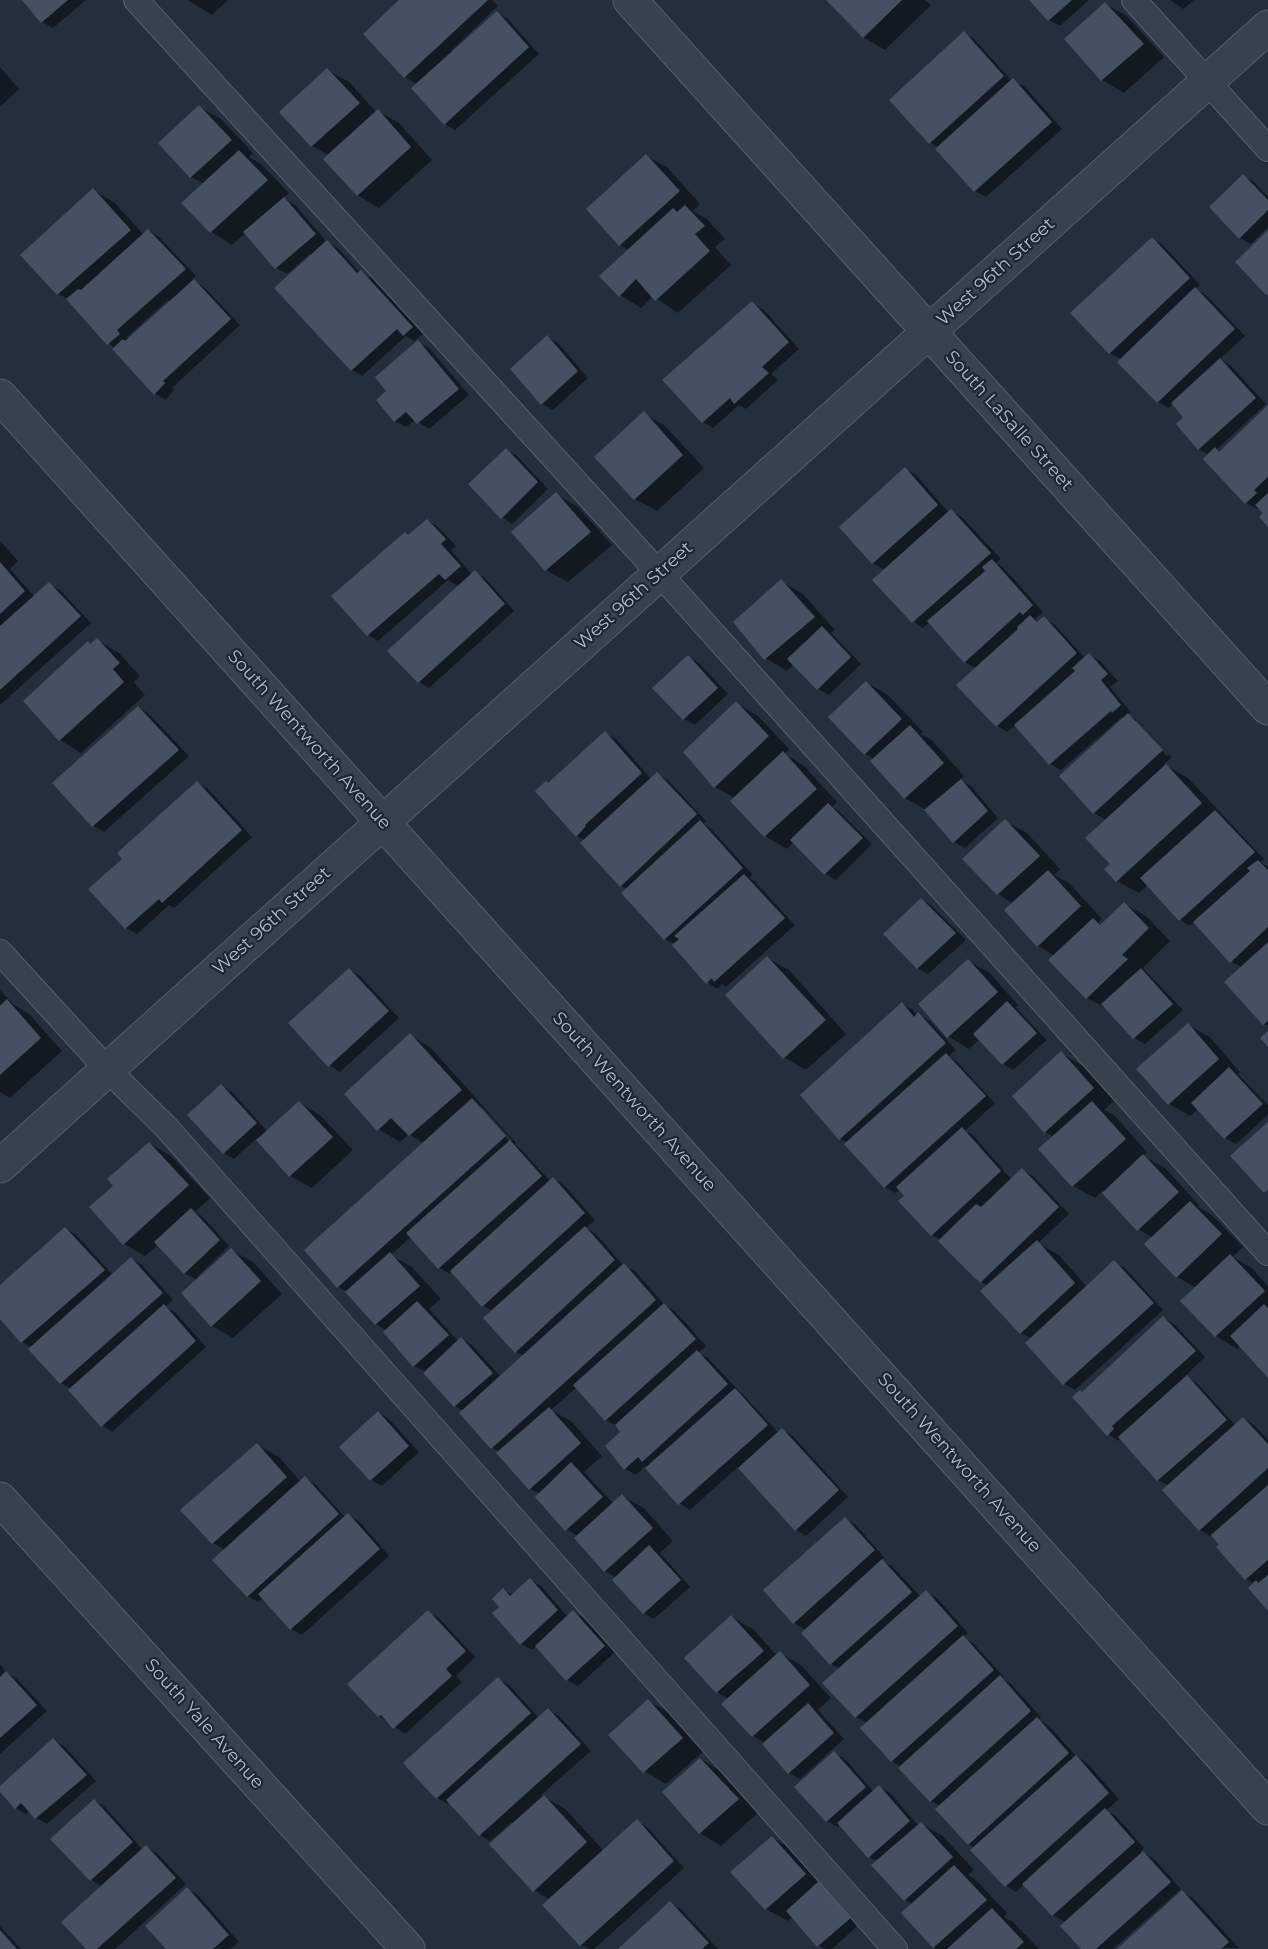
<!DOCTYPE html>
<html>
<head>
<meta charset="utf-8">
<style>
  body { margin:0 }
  canvas { display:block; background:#242f3e }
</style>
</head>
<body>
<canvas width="1268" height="1949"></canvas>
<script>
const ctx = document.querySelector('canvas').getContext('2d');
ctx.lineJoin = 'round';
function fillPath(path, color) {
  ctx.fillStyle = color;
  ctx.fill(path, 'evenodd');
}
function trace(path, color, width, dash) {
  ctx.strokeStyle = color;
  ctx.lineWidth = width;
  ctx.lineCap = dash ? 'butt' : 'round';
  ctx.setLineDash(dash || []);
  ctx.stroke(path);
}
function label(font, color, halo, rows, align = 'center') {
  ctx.font = font + ' Montserrat,sans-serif';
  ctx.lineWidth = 4.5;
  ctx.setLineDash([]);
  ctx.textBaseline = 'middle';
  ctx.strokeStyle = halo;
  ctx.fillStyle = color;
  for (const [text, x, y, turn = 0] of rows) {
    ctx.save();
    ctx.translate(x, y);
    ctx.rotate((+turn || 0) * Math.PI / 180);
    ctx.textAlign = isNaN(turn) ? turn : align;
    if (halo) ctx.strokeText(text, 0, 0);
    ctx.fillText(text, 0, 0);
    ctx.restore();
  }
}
const shadow = new Path2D(`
  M23,0h63l-33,28 -11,-6z
  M188,0h40l-16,15z
  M402,0h90l6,6 -47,45 2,2 44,-40 11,6 31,35 -84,76 -10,-6 -27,-39 -13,-8 -40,-43z
  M828,0h97l6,5 -46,45 -22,-13z
  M1031,0h58l-29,26 -11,-6z
  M1170,0h24l-11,9z
  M1105,4l22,12 37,41 -40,36 -22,-13 -36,-41z
  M964,33l10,6 38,42 12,5 38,43 -76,68 -11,-6 -37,-44 -8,-4z
  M0,67l19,22 -19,18z
  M327,70l22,12 27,30 2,-1 21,12 33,37 -53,48 -22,-13 -28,-40 -17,-9 -31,-34z
  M199,107l22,12 32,34 -4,4 12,7 28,29 -6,5 12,7 32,37 11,6 22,25 12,5 51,56 -9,7 -8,-5 -44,40 -10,-6 -42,-116 -23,20 -11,-6 -30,-35 -14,12 -21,-13 -7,-48 -13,-7z
  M647,156l21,12 32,36 -7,7 14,8 18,20 -10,8 16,18 -53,48 -25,-17 -12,12 -21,-13 9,-45 -9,-5z
  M1244,176l10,6 14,15v30l-17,17 -11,-6 -29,-31z
  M94,190l21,13 29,32 5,-5 10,7 37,39 -4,3 12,8 36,38 -68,63 2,2 -8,10 -11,-6 -85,-94 -12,-6zM168,300l2,2 -41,38 -2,-3z
  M1152,239l11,6 37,40 -5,4 11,6 39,41 -25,23 11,7 35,38 -50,46 4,2 48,-45v118l-3,-11 -6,-7 -2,2 -11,-6 -37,-48 -10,-6 -21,-25 7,-7 -12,-13 -5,4 -10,-6 -37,-43 -11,-6z
  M752,303l11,6 36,40 -28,25 7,6 -32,29 -7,-4 -26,23 -10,-6z
  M547,337l11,6 30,35 -35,32 -11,-6z
  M418,342l11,6 40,47 -40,34 -14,-9 -9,7 -11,-6 -7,-30z
  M644,413l21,13 39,42 -47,43 -22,-12 -39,-42z
  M506,450l11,6 31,33 -36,35 -10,-7z
  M905,469l11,6 33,38 2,-2 11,6 39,42 -5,4 7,4 40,45 -8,7 4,3 5,-4 10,6 31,34 4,-3 11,6 18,20 -8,6 21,25 -3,3 11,6 33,36 -8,7 24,14 76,81 -4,3 8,5v159l-4,-2 -22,-56 -11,-7 -36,-39 -5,4 -10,-6 -32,-35 -9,8 -22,-12 -5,-17 -6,-44 -12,-7 31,-94 -3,-2 -61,53 -11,-6 -34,-39 -9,7 -10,-6 -20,-57 -12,-7 -35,-40 -7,6 -10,-7 -28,-51 -12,-7 -32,-36zM1137,720l32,34 -2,2 -32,-33z
  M556,494l22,13 34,38 -44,37 -22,-12 -33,-38z
  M428,521l10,6 18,19 -5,4 21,25 3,-3 10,6 29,33 -85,77 -10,-6 40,-95 -11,-7 -70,61 -10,-6 41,-99z
  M0,541l18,20 -8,8 25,28 14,-13 11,6 31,33 -91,82z
  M781,581l22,13 32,36 -4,3 30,31 -32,31 -11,-6 -24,-25 -7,7 -22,-13z
  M97,640l22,13 21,23 -6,6 11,13 -64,58 -21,-13 31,-95z
  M688,657l11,6 29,31 -33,31 -11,-6 -29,-31z
  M866,682l22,13 35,37 -2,2 11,6 32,36 -4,4 12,7 26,31 -33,30 -11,-6 -28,-32 -21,-12 -31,-39 -9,-5z
  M736,703l22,13 31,33 -4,5 19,12 33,36 -5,5 7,4 33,33 -36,36 -11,-6 -31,-32 -7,7 -22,-13 -30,-38 -20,-11z
  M138,707l11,7 40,42 -85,76 -11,-6 -39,-43z
  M605,733l11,6 35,40 6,-5 11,6 38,41 -3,3 7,4 43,47 -4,3 6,4 40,43 -69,62 -4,-3 -5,5 -10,-7 -32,-38 -10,-5 -42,-46 4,-4 -6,-3 -36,-45 -8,-5 -40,-45 11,-6z
  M197,783l11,6 44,48 -78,71 -5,-3 -32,29 -11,-6 -2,-69z
  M1005,821l22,12 33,36 -6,6 16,9 32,35 -4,4 4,2 22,-21 22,12 24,25 -27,27 40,42 -38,34 -11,-6 -25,-28 -22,-12 -32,-42 -17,-10 -32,-35 8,-7 -16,-10z
  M921,899l11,7 34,34 -38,34 -11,-6z
  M767,958l22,12 57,64 -40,36 -22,-13z
  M968,961l22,12 28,32 -2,3 31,32 -34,30 -10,-6 -23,-25 -11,10 -21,-13z
  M349,969l11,7 39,42 -59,54 -11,-7z
  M0,990l14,15 15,9 33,37 -52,47 -10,-6z
  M903,1004l10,6 4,5 1,-1 11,6 27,30 -7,6 7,5 39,42 -30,28 8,4 39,45 10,-10 11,6 36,38 -31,29 21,12 28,32 27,-25 11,6 38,42 -88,80 -11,-6 -37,-41 5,-4 -11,-6 -33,-47 -7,-4 -40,-42 -9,-5 -32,-46 -5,4 -10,-6 -37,-44 -8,-4z
  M1188,1025l22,12 30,35 -2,2 30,31v10l-32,29 -11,-6 -27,-29 -8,7 -21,-12z
  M410,1035l21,13 85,95 -2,1 6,4 31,34 3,-3 10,6 31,35 -9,8 10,6 27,31 12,6 30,34 10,6 31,35 -8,7 10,5 71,75 4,-3 10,6 55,61 -42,39 -10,-6 -58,-63 -48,43 -11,-7 -34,-37 -9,9 -11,-6 -3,-37 -6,-6 -10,-6 -29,-33 -26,23 20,11 31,35 -18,16 30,32 8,-8 22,12 29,33 -13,12 30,34 -36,32 -10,-6 -27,-35 -12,-7 -29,-32 2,-3 -12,-7 -26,-35 -10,-5 -30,-37 -8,-4 -28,-37 -9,-5 -31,-35 -10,-5 -27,-35 -11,-7 -30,-33 -8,-4 86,-143 -15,-10 -9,8 -22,-13zM481,1106l31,34 -2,2 -31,-34zM411,1237l28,31 11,6 3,-3 30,35 10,5 23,41 8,4 -23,21 -29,-32 -10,-6 -3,3 -30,-33 12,-10 -29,-32 -21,-12z
  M1061,1053l22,13 31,35 -10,9 10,5 33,37 -4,4 22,12 34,37 -1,2 14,8 31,32 -10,10 19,11 16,18v89l-27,-29 -4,3 -21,-13 -20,-48 -19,-11 -31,-33 7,-6 -15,-9 -35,-38 -8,7 -22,-12 -19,-49 -9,-5z
  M222,1086l10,6 36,40 32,-29 21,13 32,34 -41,38 -22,-12 -33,-38 -23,21 -10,-6z
  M149,1143l22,13 39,42 -15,14 7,4 27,30 -32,31 2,2 32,-29 22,12 29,32 -49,44 -21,-12 -14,-46 -14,-7 -26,-28 -13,11 -21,-12 -9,-58z
  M65,1228l11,7 37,40 18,-16 11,6 31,35 -8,7 10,5 31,35 -94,85 -10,-7 -31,-36 -10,-6 -31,-34 2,-1 -10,-6 -22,-25v-30z
  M1164,1318l10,6 31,33 -20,19 12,7 39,43 8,-7 10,6 14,15v169l-14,-25 -8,-5 -34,-45 -2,2 -10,-6 -31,-44 -11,-6 -37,-42 -3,3 -10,-7 -25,-40z
  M378,1412l11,7 30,33 -37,34 -11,-6z
  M257,1445l22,12 22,25 4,-4 10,6 30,33 3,-2 11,6 30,35 -87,79 -11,-6 -28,-31 -5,4 -11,-6 -22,-46 -12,-7z
  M845,1519l11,6 28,32 -3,3 12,7 28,30 5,-5 11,6 31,35 -5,4 10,6 31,34 -2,1 8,5 31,34 -2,3 9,5 29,32 10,6 32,36 -13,12 10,5 28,32 -3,3 13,8 27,30 -68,60h-30l-17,-26 -13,-8 -28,-31 -9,8 -10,-6 -31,-38 -7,-4 -28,-38 -9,-5 -30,-34 -9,-6 -25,-38 -11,-6 -16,-48 -9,-5 -28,-31 3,-3 -12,-7 -29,-33z
  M530,1580l11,6 27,31 5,-5 11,6 31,34 -37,34 -11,-6 -30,-34 -5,4 -11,-6 -27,-31 7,-6 2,-17 10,5z
  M428,1612l11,6 36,39 -19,19 6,6 -57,52 -26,-18z
  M731,1617l22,12 24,27 3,-3 21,12 30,33 -13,12 26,29 -44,40 -11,-6 -24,-30 -12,-7 -30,-32 6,-5 -12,-7 -31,-34z
  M0,1664l7,9 10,6 30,32 -47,43z
  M499,1679l10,6 30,33 10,-8 10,6 32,35 -50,44 24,14 39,42 33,-30 10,6 37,41 -90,81h-5l-8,-4 -31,-45 -16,-10 -22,-68 -22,19 -10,-6 -30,-33 -2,2 -11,-6z
  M648,1701l22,12 34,38 -38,33 -22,-13z
  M53,1740l11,6 32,35 -49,43 -11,-6 -6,-7 -4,3 -10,-6 -16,-20z
  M834,1753l11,6 29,33 5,-5 11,6 29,33 2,-2 22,12 31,34 -6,5 8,5 31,33 -3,4 9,5 26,27h-103l-2,-2 -21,-43 -8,-4 -27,-38 -9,-5 -28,-32 -3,2 -11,-6 -31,-34z
  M701,1759l21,13 37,40 -38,34 -21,-13z
  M94,1800l11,7 38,43 4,-3 10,6 29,31 -71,65h-27l14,-62 -11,-7 -39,-41z
  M772,1837l21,13 69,72 -30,27h-7l-7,-4 -25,-28 -5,4 -22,-12z
  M187,1889l11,6 41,47 -9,7h-62z
  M1182,1892l11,6 46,50 -120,1z
  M670,1903l11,6 37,40h-98z
  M0,1926l21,23h-21z`);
const building = new Path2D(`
  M22,0h46l-27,23z
  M399,0h89l-84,78 -41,-44z
  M826,0h76l-39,38z
  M1029,0h43l-24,21z
  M1105,2l39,42 -43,37 -37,-42z
  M497,11l32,36 -85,78 -33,-37z
  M964,31l40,45 -75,68 -40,-44z
  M327,68l33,35 -49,44 -32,-35z
  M1013,78l39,44 -78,70 -39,-43z
  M199,105l33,35 -42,38 -32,-35z
  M378,109l33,38 -54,49 -34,-37z
  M239,150l29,30 -58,53 -29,-30z
  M646,154l34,37 -61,55 -33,-37z
  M1243,174l25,26v10l-29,29 -30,-32z
  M93,188l38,42 -74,65 -37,-40z
  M284,197l32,37 -41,35 -32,-37z
  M685,205l20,21 -10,8 15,17 -55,50 -19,-22 -17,18 -20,-21 74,-68 4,4z
  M148,229l38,40 -69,61 3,4 -13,11 -41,-46 12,-10 3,1z
  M1268,230v64l-2,1 -31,-33z
  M1152,237l38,41 -81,76 -39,-41z
  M327,240l30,33 4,-3 52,57 -10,9 -6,-7 -46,42 -77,-83z
  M194,279l37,40 -68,62 2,2 -11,12 -42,-46 11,-10 2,2z
  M1195,287l40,42 -78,74 -40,-41z
  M752,301l37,41 -27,25 7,6 -35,31 -4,-6 -28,25 -40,-43z
  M547,335l31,36 -37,34 -31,-36z
  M418,340l41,49 -42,35 -11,-12 -12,10 -18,-22 10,-9 -11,-14z
  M1220,358l36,40 -58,52 -22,-26 7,-7 -12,-14z
  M1268,405v72l-14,13 3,3 -12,11 -42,-45 12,-12 4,5z
  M644,411l39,44 -49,45 -40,-43z
  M506,448l32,34 -37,37 -33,-35z
  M905,467l33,38 -66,59 -33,-37z
  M556,492l35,40 -46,39 -34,-39z
  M1268,493v34l-9,-10 4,-4 -8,-8z
  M951,509l40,44 -79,70 -40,-43z
  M427,519l19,20 -5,5 20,22 -16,14 -6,-6 -72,62 -36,-40 74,-64 3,3z
  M992,559l41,46 -10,10 -3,-3 -56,51 -37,-42 58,-50 -3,-4z
  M0,562l25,29 -25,23z
  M475,570l30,34 -87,79 -31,-32z
  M781,579l34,38 -51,43 -31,-38z
  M49,582l32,34 -81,74v-64z
  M1030,615l7,7 7,-6 33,37 -81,74 -40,-42 62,-56 -1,-2z
  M822,626l29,31 -34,33 -30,-31z
  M97,638l23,25 -7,6 11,13 -65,59 -36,-40 65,-60 2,3z
  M1089,653l19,21 -7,6 20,25 -9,8 -1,-2 -62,54 -35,-40 61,-54 -3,-3z
  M688,655l30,33 -35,32 -31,-32z
  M866,681l36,38 -38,36 -36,-38z
  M736,701l33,35 -55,52 -31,-36z
  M138,706l41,44 -87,77 -40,-44z
  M1128,713l35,37 -70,64 -34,-38z
  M910,725l34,38 -40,36 -34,-38z
  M605,731l37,42 -57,52 1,1 -10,11 -41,-46 11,-10 2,2z
  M783,751l34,38 -53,48 -34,-36z
  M1166,764l36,39 -86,79 -12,-13 6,-5 -25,-26z
  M657,772l40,42 -77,73 -40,-44z
  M961,779l27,32 -35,32 -29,-33z
  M197,781l45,49 -80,73 -3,-4 -34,30 -37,-40 34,-30 -5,-6z
  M828,803l35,35 -39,37 -34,-35z
  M1215,810l40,42 -76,69 -39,-43z
  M1005,819l35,37 -43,39 -35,-36z
  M700,820l43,48 -79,72 -43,-47z
  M1258,860l10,10v57l-38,36 -37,-41 57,-51 -3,-3z
  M1048,870l33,36 -44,41 -33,-37z
  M744,874l41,44 -71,64 -2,-4 -6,6 -34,-39 7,-6 -5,-3z
  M921,898l35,35 -39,36 -34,-35z
  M1124,902l25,26 -27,27 6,4 -42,40 -38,-39 45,-42 7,7z
  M1268,942v79l-5,4 -39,-43z
  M767,956l59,64 -43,39 -58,-64z
  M968,959l30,33 -51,46 -29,-34z
  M349,968l40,43 -61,56 -40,-44z
  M1141,968l32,36 -40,35 -32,-35z
  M7,999l34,39 -41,37v-69z
  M1007,1001l30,32 -35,32 -29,-31z
  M902,1002l12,15 4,-5 28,31 -107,97 -39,-45z
  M1188,1023l31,36 -51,46 -32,-36z
  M1268,1031v16l-8,-9z
  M410,1033l52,57 -53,46 -18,-18 -14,13 -33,-37z
  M1061,1051l33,37 -50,45 -32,-37z
  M946,1053l40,43 -102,92 -40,-44z
  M1229,1067l34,37 -39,35 -33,-36z
  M221,1084l36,39 -34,31 -36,-39z
  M472,1098l34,38 -169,152 -33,-38z
  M299,1101l34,36 -44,40 -33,-37z
  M1092,1101l34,38 -54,48 -34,-38z
  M1268,1122v67l-4,4 -34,-37z
  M962,1127l39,44 -70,65 -33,-35 6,-5 -8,-9z
  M510,1140l32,36 -104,93 -32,-36z
  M149,1142l40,43 -66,60 -34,-38 24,-21 -6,-7z
  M1143,1154l36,38 -42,39 -35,-38z
  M1022,1168l37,39 -79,76 -42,-42 38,-37 5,3z
  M553,1177l32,36 -103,94 -32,-36z
  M1190,1201l32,33 -46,44 -32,-34z
  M191,1208l29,32 -36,34 -30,-32z
  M585,1226l30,34 -100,93 -32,-35z
  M65,1227l40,43 -84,73 -21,-24v-34z
  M1037,1240l38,43 -55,51 -40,-43z
  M231,1248l30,33 -50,46 -30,-34z
  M390,1252l30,34 -45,39 -30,-33z
  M1230,1254l35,37 -50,46 -35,-36z
  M131,1257l32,36 -103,91 -32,-35z
  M1114,1260l40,43 -91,82 -38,-42z
  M624,1263l32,37 -165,149 -32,-36z
  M417,1301l32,34 -36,32 -30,-35z
  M664,1303l32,36 -91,82 -32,-36z
  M164,1304l32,37 -95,86 -33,-37z
  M1264,1304l4,4v70l-38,-42z
  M1163,1316l33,35 -84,75 2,3 -7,7 -35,-39 8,-7 2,2z
  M461,1337l32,36 -39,34 -31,-34z
  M697,1350l31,34 -86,78 -4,-5 -14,13 -19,-24 15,-14 -5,-7z
  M1187,1375l40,45 -70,61 -39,-44z
  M735,1388l33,37 -90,80 -33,-37z
  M549,1407l32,36 -52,47 -33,-37z
  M378,1411l31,35 -39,35 -31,-34z
  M1243,1417l25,27v24l-69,63 -37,-41z
  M782,1428l57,62 -44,41 -57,-63z
  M257,1443l30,34 -75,67 -32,-34z
  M571,1462l32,35 -38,34 -30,-34z
  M305,1476l34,38 -92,83 -35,-37z
  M1268,1485v75l-23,20 -29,-33 3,-2 -8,-10z
  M622,1494l31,34 -49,44 -30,-34z
  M348,1513l32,36 -90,81 -32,-36z
  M845,1517l30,33 -82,74 -30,-34z
  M649,1545l32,35 -38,34 -31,-34z
  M882,1559l30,33 -82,73 -29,-32z
  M1268,1575v36l-20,-23 8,-8 2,3z
  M530,1578l28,32 -38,35 -28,-32 7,-6 -7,-8 11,-11 7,8z
  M926,1590l32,36 -103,92 -33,-35z
  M428,1610l38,41 -20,18 6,7 -59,53 -12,-14 -3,2 -31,-33z
  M573,1610l32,36 -39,35 -31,-35z
  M731,1615l33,36 -48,42 -32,-35z
  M963,1635l31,35 -103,92 -31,-34z
  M780,1651l30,34 -58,52 -31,-33z
  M6,1671l31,34 -37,33v-61z
  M1000,1675l31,36 -101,91 -32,-34z
  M498,1677l33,36 -95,86 -33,-36z
  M648,1699l35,39 -40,35 -35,-38z
  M808,1703l26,30 -46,41 -26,-30z
  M548,1708l33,36 -102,92 -33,-36z
  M1037,1717l32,36 -101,92 -33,-36z
  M53,1738l34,37 -52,44 -14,-16 -6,6 -15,-17v-6z
  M834,1751l32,36 -40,35 -32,-35z
  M1076,1755l33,38 -104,94 -35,-37z
  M700,1758l39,41 -40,35 -37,-42z
  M879,1785l31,36 -42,37 -31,-35z
  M544,1795l43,47 -54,50 -44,-48z
  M94,1799l39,43 -43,39 -40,-42z
  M1105,1808l30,34 -83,74 -30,-32z
  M637,1819l37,42 -94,85 -38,-41z
  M921,1822l32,35 -49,44 -33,-36z
  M772,1836l34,38 -41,36 -35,-38z
  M146,1845l30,33 -79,71h-11l-25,-27z
  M1143,1851l28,31 -75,67h-15l-21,-23z
  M954,1865l33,35 -54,48 -32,-35z
  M820,1880l33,36 -36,31 -31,-36z
  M187,1887l42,48 -16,14h-47l-21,-23z
  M1182,1890l47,52 -8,7h-104z
  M670,1901l39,42 -7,6h-84z
  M992,1908l32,34 -8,7h-69z
  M0,1930l17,19h-17z`);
const service = new Path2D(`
  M136,0l523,573 609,680
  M1134,0l134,149
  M0,952l107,117 60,59 728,821`);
const minor = new Path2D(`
  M630,0l638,708
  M0,1166l1268,-1139
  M0,1499l408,450`);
const tertiary = new Path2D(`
  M0,396l1268,1412`);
const streetNames = [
  ["West 96th Street",996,272,-42],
  ["South LaSalle Street",1009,421,48],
  ["West 96th Street",634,596,-42],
  ["South Wentworth Avenue",309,740,48],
  ["West 96th Street",272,921,-42],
  ["South Wentworth Avenue",634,1102,48],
  ["South Wentworth Avenue",959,1463,48],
  ["South Yale Avenue",204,1724,48]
];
fillPath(shadow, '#0007');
fillPath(building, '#455162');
trace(service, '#565f6c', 26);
trace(minor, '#565f6c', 35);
trace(tertiary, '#565f6c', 35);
trace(service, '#38414e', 24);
trace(minor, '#38414e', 33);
trace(tertiary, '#38414e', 33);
label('18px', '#b4bcc9', '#1d2633', streetNames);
</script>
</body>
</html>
